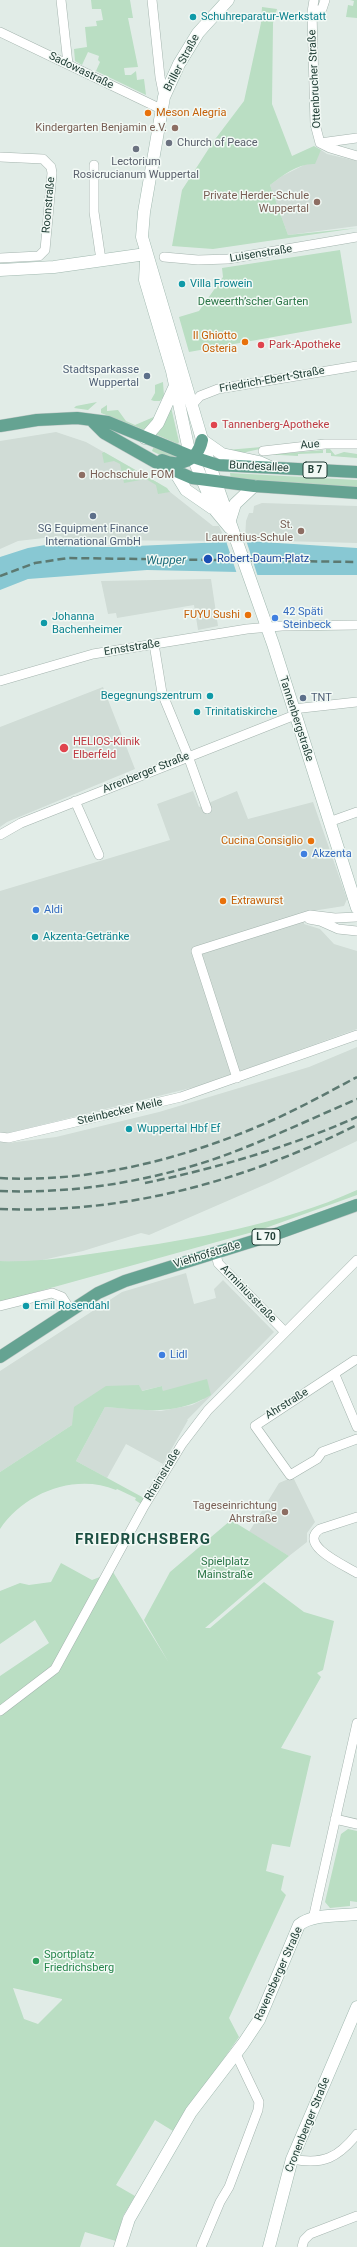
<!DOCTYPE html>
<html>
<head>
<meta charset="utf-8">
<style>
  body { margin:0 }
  canvas { display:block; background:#e1ece7 }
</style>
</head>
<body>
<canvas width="357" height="2247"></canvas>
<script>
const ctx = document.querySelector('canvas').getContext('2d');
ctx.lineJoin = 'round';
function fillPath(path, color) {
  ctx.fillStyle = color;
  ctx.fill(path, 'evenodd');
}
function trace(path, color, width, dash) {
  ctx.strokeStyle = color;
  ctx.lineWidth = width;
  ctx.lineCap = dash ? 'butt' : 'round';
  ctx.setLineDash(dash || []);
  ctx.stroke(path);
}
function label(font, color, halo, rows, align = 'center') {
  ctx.font = font + ' Roboto,sans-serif';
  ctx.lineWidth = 3;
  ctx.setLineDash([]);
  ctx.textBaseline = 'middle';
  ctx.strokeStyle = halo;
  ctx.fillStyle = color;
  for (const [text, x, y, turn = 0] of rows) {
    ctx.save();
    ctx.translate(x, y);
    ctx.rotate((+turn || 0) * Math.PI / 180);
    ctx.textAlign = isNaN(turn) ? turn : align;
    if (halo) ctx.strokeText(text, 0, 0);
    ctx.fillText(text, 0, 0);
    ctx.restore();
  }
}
const built = new Path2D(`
  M321,150l6,4 30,7v65l-69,9 -18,-50 12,-9 34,-17z
  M56,432l30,10 74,42 53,42h6l7,15 -161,-1 -4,-4 -43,5 -18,8v-108z
  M262,503l95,3v37l-112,-3 1,-19 3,-8h4l1,-7z
  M211,579l7,47 -20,4 -4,-25 -77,13 -1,-5 -8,1 -7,-33z
  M103,687l32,82 -128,53 -7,5v-100z
  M193,791l6,16 38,-16 11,28 65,-17 34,97 -3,7 -38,6 -2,12 16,5 14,15 23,7v78l-158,57 -191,47 -8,-1v-241l170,-51 -13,-36z
  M357,1047v94l-86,41 -122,53 -8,-2 -58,18 -54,12 -29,-2v-119l8,1 48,-6 103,-25 150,-45z
  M186,1273l8,31 22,-6 -2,-9 9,-9 51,52 -87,88h1l-25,44 -37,-20 -19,34 -31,-17 29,-54 56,4 31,-6 12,-6 -41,-8 -1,-5 -21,5 -2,-6 -67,40 -72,47v-101l122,-79z
  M293,1477l22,45 -8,11v9l-18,14 -40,-24 30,-49z`);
const green = new Path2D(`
  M91,0h39l3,18h-5l10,49 -14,1 1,7h6l5,-4 1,9 7,-1 2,16 -50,-24 4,-9 -2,-2 1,-4 -11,-4 -6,13 -7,-4 -1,-12 13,-2 -2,-20 12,-1 -1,-5 7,-1 -2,-11h-9z
  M350,0h7v18l-11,-1 2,-12 5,1 1,-5z
  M262,7l15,2 -4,14 -1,81 20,52 22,-10 7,4 -6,14c-17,-1 -32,11 -45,21l18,50 69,-7 -144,21 -41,-3 10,-56 31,-48 31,-41 17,-78z
  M340,250l12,73 -163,29 -10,-35 20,-6 24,-34 -1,-9z
  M163,382l1,14 -4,5h-6l-3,-1 4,-7v-8z
  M97,402l-9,8 -14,-2 2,-2z
  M107,405v6l11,-1 8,11 9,4 21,-9 -11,14 -3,-1 -41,-16v-4z
  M171,407l8,35 -1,2 -23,-10z
  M154,446l19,8 6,5 -13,-1 -14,-7z
  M273,446l-31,7 -15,-3z
  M326,449h4l5,6 9,-3 13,2v4l-26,-2v-3h-5z
  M323,450v3l-25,1v2l-37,-2 27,-3 2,2z
  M104,452l63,36 3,4 -12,2 -2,-9 -10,-6 -22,4 -4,-19 -6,-3 -10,2 -2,-10z
  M230,473l127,7v9l-126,-9z
  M357,1190v5l-97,35 -260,72v-41c38,2 74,-5 111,-10 83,-12 169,-26 246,-61z
  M207,1379l4,16c-36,21 -66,15 -106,12l-29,54 68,37 -3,6 -6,-4 1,-2 -19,-9 -1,1c-41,-17 -92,3 -116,39v-57l72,-47 2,-18 32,-21 33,-1 3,6 20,-5 1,5z
  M231,1520l58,36 -84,72h5l54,-46 40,30 30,9 -11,49 -6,3 4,4 -40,71 30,8 -21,91 -18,-3 -6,27 18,5 -3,14 5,5 -57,123 10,19 -66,94 -18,-11 -39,65 19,11 -12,20 -7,25 -31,-9 -5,15h-80v-571l49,-33 -14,-23 -35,24v-53l20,-8 9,2 22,-3 10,-19 31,17 21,-8 56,91 -25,-43 26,-48zM13,1988l49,11v1l-24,24 -14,-5z
  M348,1829l9,2v71l-7,-1v5l-20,2 -5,-6 16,-68z`);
const water = new Path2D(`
  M246,541l111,7v27h-99l-20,-3 -91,-2 -119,9 -28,11v-33l28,-9 23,-4 26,3h37z`);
const pier = new Path2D(`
  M246,540l12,37 -21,-3 -11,-33z`);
const street = new Path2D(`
  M61,0l7,64
  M152,0l8,77 4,20
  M314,0l-2,12 3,112 5,19 10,5 27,8
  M312,12l10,-3 3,-9
  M0,32l161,77
  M320,143l37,-5
  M0,157l43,2 8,8 1,6 -7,77 -6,6 -39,2
  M94,165v47l7,48
  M164,257l34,3 30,-1 129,-22
  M192,405l8,-9 18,-7 139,-23
  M263,451l62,-7h32
  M154,644l8,49 26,63 19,53
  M0,681l93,-27 154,-25 35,-3 75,-1
  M293,709l64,-7
  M75,801l24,54
  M329,822l28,-10
  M0,835l21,-12 274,-108
  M309,919l11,2 18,8 19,2
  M237,1078l-41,-127 114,-36 25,3 22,-1
  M0,1137l8,1 173,-41 176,-62
  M216,1253l2,10 67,69
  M0,1306l52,-13 10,4 9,14
  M355,1360l-100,66 35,49 27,-16 5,-7 35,-13
  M335,1375l22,52
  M357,1517l-37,12c-23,16 26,37 37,44
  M0,1711l55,-42 88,-161 39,-64 26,-34 149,-150
  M335,1819l22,5
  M313,1919l44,-196
  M292,2159c31,6 46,-1 65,-25
  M201,2247l19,-45 9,-15 29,-77 1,-8 -23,-48
  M302,2247l2,-7 6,-6 47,-18`);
const secondary = new Path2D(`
  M228,0l-30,33 -19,31 -15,33 -20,115 -2,25 67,226 64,181 84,264
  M146,261l-1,19 27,91 16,75 27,64 15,18
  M0,270l54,-3 92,-13
  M145,438l13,-15 16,-35
  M202,440l20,14 37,8 11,5
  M175,472l11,18 26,18
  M230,520l5,-16 19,-18
  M120,2247l9,-28 62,-107 52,-68 16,-24 40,-95c13,-11 41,-9 58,-11
  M269,2247l23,-88 65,-152`);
const primary = new Path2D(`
  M91,420l13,13 53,30 35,15 62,8 103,7
  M0,426l37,-6 40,-2 31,4 85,35 25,8 139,7
  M162,460c18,8 36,0 40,-20
  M0,1357l98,-64 27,-12 154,-48 78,-28`);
const rail = new Path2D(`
  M0,576l35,-13 33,-5 289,4
  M0,1178c88,5 179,-18 259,-52 34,-14 66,-32 98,-49
  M145,1183c73,-15 144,-36 212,-66
  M0,1191c75,3 153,-10 223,-35 46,-17 90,-38 134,-57
  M0,1209c128,5 243,-28 357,-84`);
const markers = [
  [193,17,4,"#0f9aa8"],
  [148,113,4,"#e8710a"],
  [175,128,4,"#8d6e63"],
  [169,143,4,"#6b7280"],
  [136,149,4,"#6b7280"],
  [317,202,4,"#8d6e63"],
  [182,284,4,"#0f9aa8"],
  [245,342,4,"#e8710a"],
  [261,345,4,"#e0444e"],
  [147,376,4,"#5c6f8a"],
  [214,425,4,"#e0444e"],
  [82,475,4,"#8d6e63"],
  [93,516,4,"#5c6f8a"],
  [301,531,4,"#8d6e63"],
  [208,559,5,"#1a4fb4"],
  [248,615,4,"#e8710a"],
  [275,618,4,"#3f7fe0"],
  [44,623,4,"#0f9aa8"],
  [210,696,4,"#0f9aa8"],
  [303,698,4,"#5c6f8a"],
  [197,712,4,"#0f9aa8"],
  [64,748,5,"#e0444e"],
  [311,841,4,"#e8710a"],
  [304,854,4,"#3f7fe0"],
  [223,901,4,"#e8710a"],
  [36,910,4,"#3f7fe0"],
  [35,937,4,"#0f9aa8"],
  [129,1129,4,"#0f9aa8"],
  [26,1306,4,"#0f9aa8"],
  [162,1355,4,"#3f7fe0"],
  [285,1512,4,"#8d6e63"],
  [36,1961,4,"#2e9e5b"]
];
const shields = [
  [315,470,24],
  [266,1237,28]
];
const shieldNames = [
  ["B 7",315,470],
  ["L 70",266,1237]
];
const cultureNames = [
  ["Schuhreparatur-Werkstatt",201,17],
  ["Villa Frowein",190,284],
  ["Johanna",52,617],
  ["Bachenheimer",52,630],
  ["Begegnungszentrum",202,696,"right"],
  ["Trinitatiskirche",205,712],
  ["Akzenta-Getränke",43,937],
  ["Wuppertal Hbf Ef",137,1129],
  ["Emil Rosendahl",34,1306]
];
const streetNames = [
  ["Briller Straße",182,63,-62],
  ["Sadowastraße",81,71,26],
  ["Ottenbrucher Straße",315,79,-93],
  ["Roonstraße",49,205,-85],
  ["Luisenstraße",261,254,-9],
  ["Friedrich-Ebert-Straße",272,380,-10],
  ["Aue",310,445,-5],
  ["Bundesallee",259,467,3],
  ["Ernststraße",132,648,-9],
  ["Tannenbergstraße",296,719,72],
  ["Arrenberger Straße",146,773,-22],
  ["Steinbecker Meile",120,1112,-13],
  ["Viehhofstraße",207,1255,-17],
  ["Arminiusstraße",248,1294,46],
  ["Ahrstraße",287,1404,-32],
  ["Rheinstraße",163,1475,-59],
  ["Ravensberger Straße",279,1974,-66],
  ["Cronenberger Straße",308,2125,-68]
];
const foodNames = [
  ["Meson Alegria",156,113,"left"],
  ["Il Ghiotto",237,336],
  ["Osteria",237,349],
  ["FUYU Sushi",240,615],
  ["Cucina Consiglio",303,841],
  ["Extrawurst",231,901,"left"]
];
const educationNames = [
  ["Kindergarten Benjamin e.V.",167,128],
  ["Private Herder-Schule",309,196],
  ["Wuppertal",309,209],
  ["Hochschule FOM",90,475,"left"],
  ["St.",293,525],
  ["Laurentius-Schule",293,538],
  ["Tageseinrichtung",277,1506],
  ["Ahrstraße",277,1519]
];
const worshipNames = [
  ["Church of Peace",177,143],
  ["Lectorium",136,162,"center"],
  ["Rosicrucianum Wuppertal",136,175,"center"]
];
const parkNames = [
  ["Deweerth’scher Garten",253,302],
  ["Spielplatz",225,1562],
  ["Mainstraße",225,1575]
];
const healthNames = [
  ["Park-Apotheke",269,345],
  ["Tannenberg-Apotheke",222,425],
  ["HELIOS-Klinik",73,742],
  ["Elberfeld",73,755]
];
const serviceNames = [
  ["Stadtsparkasse",139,370],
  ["Wuppertal",139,383],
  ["SG Equipment Finance",93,529,"center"],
  ["International GmbH",93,542,"center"],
  ["TNT",311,698,"left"]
];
const transitNames = [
  ["Robert-Daum-Platz",217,559]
];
const shopNames = [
  ["42 Späti",283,612],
  ["Steinbeck",283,625],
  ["Akzenta",312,854],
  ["Aldi",44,910],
  ["Lidl",170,1355]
];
const leisureNames = [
  ["Sportplatz",44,1955],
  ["Friedrichsberg",44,1968]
];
const waterNames = [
  ["Wupper",166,561,-1]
];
const districtNames = [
  ["FRIEDRICHSBERG",143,1540]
];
fillPath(built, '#d0dcd6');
fillPath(green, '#badec3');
fillPath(water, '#88c8d3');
fillPath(pier, '#e1ece7');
trace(street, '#a4b4ae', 10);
trace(secondary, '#a0b8af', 13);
trace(primary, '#c1c9c7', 13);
trace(street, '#fff', 9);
trace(secondary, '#fff', 12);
trace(primary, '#65a392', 12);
trace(rail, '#5c7971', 2.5, [8, 4]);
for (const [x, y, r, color] of markers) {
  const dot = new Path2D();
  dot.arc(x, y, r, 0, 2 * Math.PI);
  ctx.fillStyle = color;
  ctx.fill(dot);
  trace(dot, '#f2f9f5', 1.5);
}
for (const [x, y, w] of shields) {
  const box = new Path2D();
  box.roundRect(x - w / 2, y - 8, w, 16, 3);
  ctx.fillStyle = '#f2f9f5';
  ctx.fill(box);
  trace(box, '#213e36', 1);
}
label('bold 10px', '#213e36', null, shieldNames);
label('11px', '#0d838f', '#f2f9f5', cultureNames, 'left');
label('11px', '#213e36', '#f2f9f5', streetNames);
label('11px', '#c56008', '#f2f9f5', foodNames, 'right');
label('11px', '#785e54', '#f2f9f5', educationNames, 'right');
label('11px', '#5b616d', '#f2f9f5', worshipNames, 'left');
label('11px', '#2a7546', '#f2f9f5', parkNames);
label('11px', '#be3a42', '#f2f9f5', healthNames, 'left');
label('11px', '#4e5e75', '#f2f9f5', serviceNames, 'right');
label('11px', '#164399', '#f2f9f5', transitNames, 'left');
label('11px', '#366cbe', '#f2f9f5', shopNames, 'left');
label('11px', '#27864d', '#f2f9f5', leisureNames, 'left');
label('italic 12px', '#1a6c7b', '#f2f9f5', waterNames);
ctx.letterSpacing = '1px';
label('bold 15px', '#1d5043', '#f2f9f5', districtNames);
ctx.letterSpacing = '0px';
</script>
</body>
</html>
